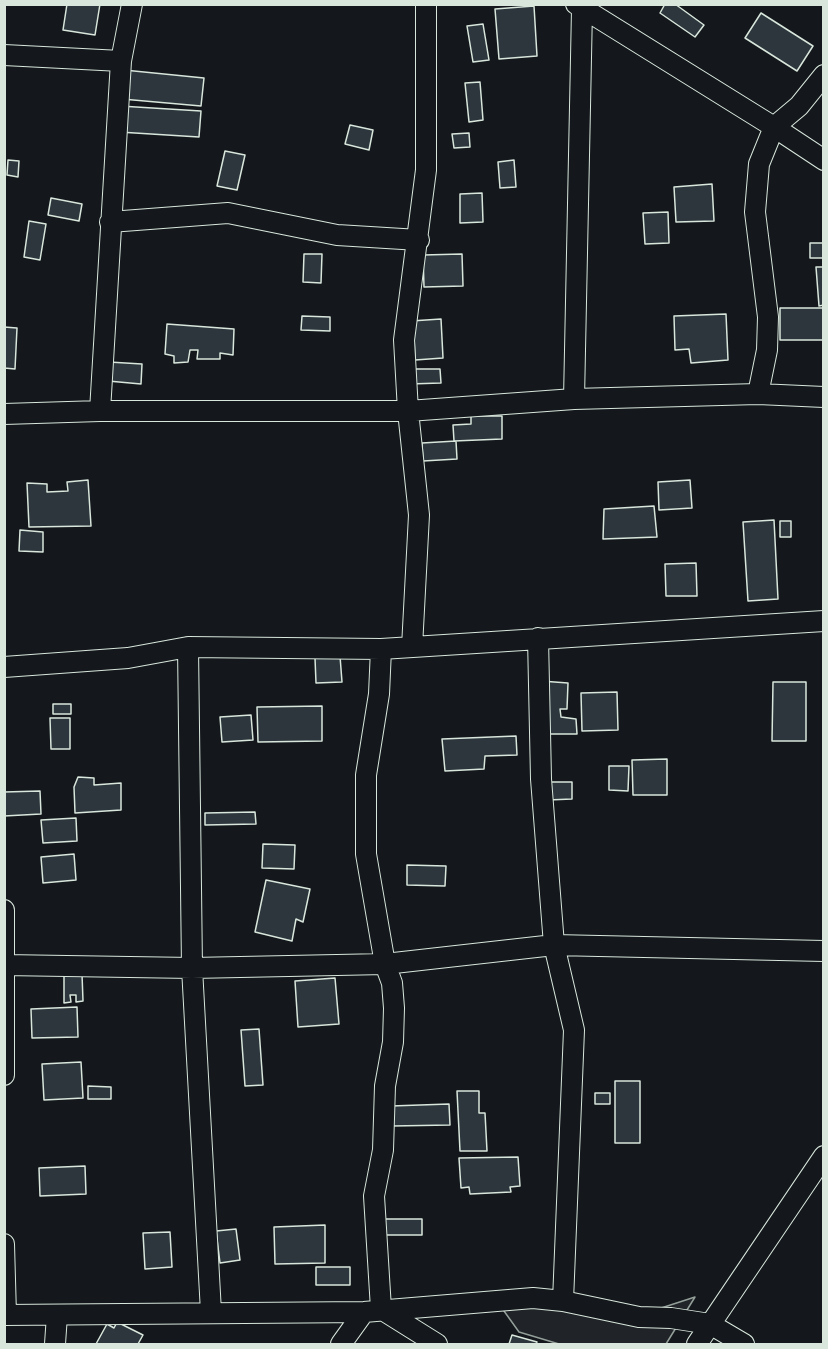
<!DOCTYPE html>
<html>
<head>
<meta charset="utf-8">
<style>
  body { margin:0 }
  #map { position:relative; width:828px; height:1349px; overflow:hidden; background:#14181c; font-family:"Noto Sans",sans-serif }
  canvas { display:block }
  .frame { position:absolute; inset:0; border:6px solid #d8e6dc; pointer-events:none }
</style>
</head>
<body>
<div id="map">
<canvas width="828" height="1349"></canvas>
<div class="frame"></div>
</div>
<script>
const ctx = document.querySelector('canvas').getContext('2d');
ctx.lineJoin = 'round';
function fillPath(path, color) {
  ctx.fillStyle = color;
  ctx.fill(path, 'evenodd');
}
function trace(path, color, width, dash) {
  ctx.strokeStyle = color;
  ctx.lineWidth = width;
  ctx.lineCap = dash ? 'butt' : 'round';
  ctx.setLineDash(dash || []);
  ctx.stroke(path);
}
const green = new Path2D(`
  M494,1297l158,14 43,-14 -29,47h-107l-40,-12z`);
const building = new Path2D(`
  M67,4h33l-5,31 -32,-5z
  M665,4h10l29,21 -9,12 -35,-24z
  M534,6l3,50 -38,3 -4,-50z
  M761,13l52,33 -16,25 -52,-33z
  M483,24l6,36 -16,2 -6,-36z
  M124,70l80,8 -3,28 -79,-7z
  M480,82l3,38 -14,2 -4,-39z
  M120,106l81,5 -2,26 -80,-5z
  M350,125l23,5 -4,20 -24,-6z
  M469,133l1,14 -16,1 -2,-14z
  M225,151l20,4 -8,35 -20,-4z
  M8,160l11,1 -1,16 -11,-2z
  M514,160l2,27 -16,1 -2,-26z
  M712,184l2,37 -38,1 -2,-35z
  M482,193l1,29 -23,1v-29z
  M51,198l31,6 -3,17 -31,-6z
  M668,212l1,31 -24,1 -2,-31z
  M29,221l17,3 -6,36 -16,-3z
  M810,243h14v15h-14z
  M304,254h18l-1,29 -18,-1z
  M462,254l1,32 -39,1 -1,-32z
  M816,267h8v38l-5,1z
  M780,308h44v32h-44z
  M726,314l2,46 -37,3 -2,-14 -14,1 -1,-34z
  M302,316l28,1v14l-29,-1z
  M441,319l2,39 -28,2 -1,-24h-5l2,-15z
  M167,324l67,5 -1,26 -13,-2v6h-23l1,-9h-8l-2,12 -14,1v-7l-9,-2z
  M4,327l13,1 -2,41 -11,-1z
  M109,362l33,2 -1,20 -33,-3z
  M409,369h31l1,14 -32,1z
  M471,416h31v23l-48,2 -1,-16 18,-1z
  M456,441l1,18 -34,2 -1,-18z
  M88,480l3,46 -62,1 -2,-44 20,1v8l21,-1 -1,-9z
  M690,480l2,28 -33,2 -1,-28z
  M654,506l3,31 -54,2 1,-30z
  M774,520l4,79 -30,2 -5,-79z
  M780,521h11v16h-11z
  M20,530l23,2v20l-24,-1z
  M696,563l1,33h-31l-1,-32z
  M340,656l2,26 -26,1 -1,-25z
  M541,681l27,2 -1,26h-7l1,8 15,2 1,15h-35z
  M773,682h33v59h-34z
  M617,692l1,38 -36,1 -1,-38z
  M53,704h18v10h-18z
  M322,706v35l-64,1 -1,-35z
  M251,715l2,25 -31,2 -2,-25z
  M50,718h20v31h-19z
  M516,736l1,19 -32,1 -1,13 -39,2 -3,-32z
  M667,759v36h-34l-1,-35z
  M609,766h20l-1,25 -19,-1z
  M78,777l16,1v7l27,-2v27l-46,3 -1,-26z
  M547,782h25v17l-24,1z
  M40,791l1,23 -37,2v-24z
  M255,812l1,12 -51,1v-12z
  M76,818l1,23 -34,2 -2,-23z
  M263,844l32,1 -1,24 -32,-1z
  M74,854l2,26 -33,3 -2,-26z
  M407,865l39,1 -1,20 -38,-1z
  M266,880l44,9 -7,33 -7,-3 -4,22 -37,-9z
  M82,974l1,27 -7,1v-7h-6l1,7 -7,1v-28z
  M335,978l4,46 -41,3 -3,-46z
  M77,1007l1,30 -46,1 -1,-29z
  M259,1029l4,56 -18,1 -4,-56z
  M81,1062l2,36 -39,2 -2,-36z
  M615,1081h25v62h-25z
  M88,1086l23,1v12h-23z
  M457,1091h22v22h6l2,38h-27z
  M595,1093h15v11h-15z
  M449,1104l1,21 -58,1 -1,-20z
  M518,1157l2,29 -10,1 1,5 -41,2 -1,-7 -8,1 -2,-30z
  M85,1166l1,28 -46,2 -1,-28z
  M379,1219h43v16h-43z
  M325,1225v38l-50,1 -1,-37z
  M236,1229l4,31 -20,3 -4,-32z
  M170,1232l2,35 -27,2 -2,-36z
  M316,1267h34v18h-34z
  M117,1322l26,13 -5,9h-42l11,-20 7,4z
  M512,1335l25,7 -1,2h-27z`);
const minor = new Path2D(`
  M576,4l198,123 50,33
  M4,55l117,6
  M110,222l118,-9 109,22 82,5
  M758,394l9,-44 1,-33 -13,-105 4,-48 15,-37 25,-21 25,-31
  M574,399l8,-390
  M100,411l21,-350 11,-57
  M4,414l96,-3h308l166,-12 184,-5 66,3
  M538,638l3,141 13,166 20,85 -11,271
  M188,647l4,321 19,344
  M412,647l7,-132 -11,-104 -4,-71 22,-170v-166
  M381,649l-2,45 -13,81v79l19,110 7,19 2,25 -1,34 -8,44 -2,64 -9,46 7,113 56,35
  M4,667l124,-9 60,-11 193,2 443,-28
  M4,910v165
  M4,965l188,3 193,-4 169,-19 270,6
  M4,1244l2,71
  M4,1315l360,-3 169,-14 30,3 76,16 32,1 39,6 34,20
  M55,1344l2,-29
  M341,1344l23,-32
  M697,1344l127,-188`);
fillPath(green, '#202428');
trace(green, '#939e99', 1.5);
fillPath(building, '#2c363c');
trace(building, '#d8e6dc', 1.5);
trace(minor, '#d8e6dc', 22);
trace(minor, '#14181c', 20);
</script>
</body>
</html>
